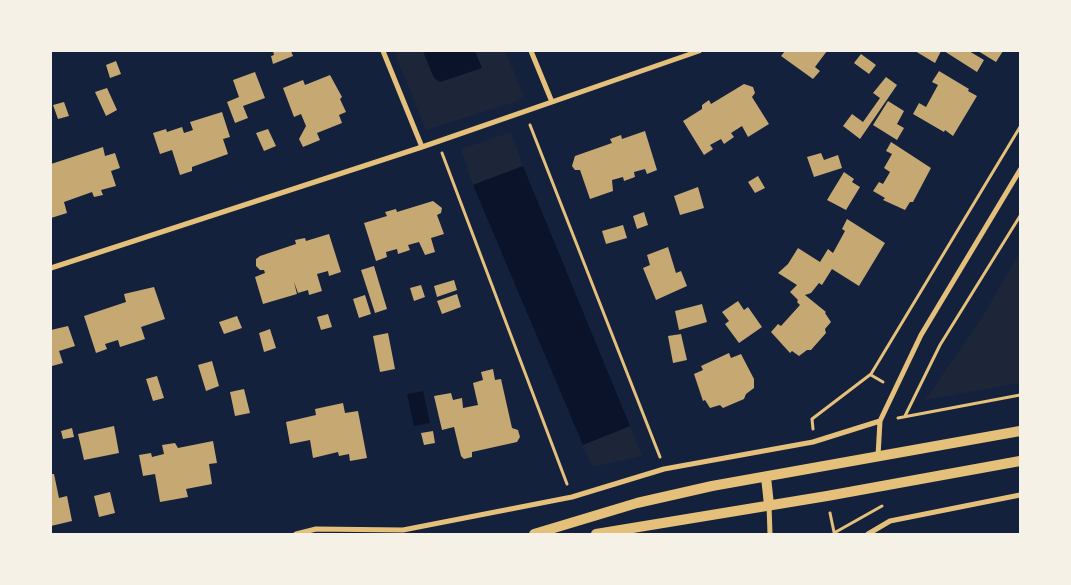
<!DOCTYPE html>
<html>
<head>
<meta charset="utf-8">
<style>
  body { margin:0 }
  #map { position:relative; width:1071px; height:585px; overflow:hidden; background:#14213d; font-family:Roboto,sans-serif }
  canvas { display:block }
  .frame { position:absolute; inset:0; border:52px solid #f6f1e7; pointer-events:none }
</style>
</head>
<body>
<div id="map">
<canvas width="1071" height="585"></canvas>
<div class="frame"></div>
</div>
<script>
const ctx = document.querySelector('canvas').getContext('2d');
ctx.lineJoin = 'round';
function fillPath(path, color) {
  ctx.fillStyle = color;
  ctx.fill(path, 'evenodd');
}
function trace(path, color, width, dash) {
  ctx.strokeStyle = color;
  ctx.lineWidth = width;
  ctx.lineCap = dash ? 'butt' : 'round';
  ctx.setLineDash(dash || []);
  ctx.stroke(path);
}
const green = new Path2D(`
  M394,51h29l11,27 6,4 41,-14 -6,-17h30l19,45 -9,6 -89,28z
  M511,132l12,34 -50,19 -12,-36z
  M1020,252v131l-95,17 56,-81z
  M630,426l12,30 -50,11 -9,-22z`);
const water = new Path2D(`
  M423,51h52l7,17 -42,14 -6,-4z
  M523,166l107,260 -47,19 -110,-260z
  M423,391l7,32 -16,3 -7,-32z`);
const building = new Path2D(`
  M273,51h18l2,5 -20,8 -2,-8 3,-1z
  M785,51h42l-12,16 5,4 -7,8 -32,-23z
  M915,51h26l-6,12z
  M944,51h25l15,9 -7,12z
  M978,51h25l-7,11z
  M861,54l15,11 -7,9 -15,-11z
  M116,61l5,13 -11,4 -4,-13z
  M939,71l30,18 -1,2 9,5 -24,40 -8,-6 -1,2 -31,-18 6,-11 7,4 12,-22 -6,-3z
  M255,72l10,26 -22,8 5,12 -13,5 -8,-21 12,-5 -6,-17z
  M330,75l12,22 -2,2 6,13 -7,3 3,8 -25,10 3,7 -17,7 -4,-8 7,-13 -5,-12 -7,3 -11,-29 20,-8 2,5z
  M886,77l11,8 -37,54 -17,-13 9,-12 11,8 17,-24 -7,-5z
  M744,84l9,3 2,6 -3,4 17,27 -21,13 -6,-11 -11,7 3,4 -10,7 -3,-5 -11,6 3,4 -9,6 -21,-34 19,-12v-4l7,-5 2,4z
  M107,88l10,22 -11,6 -11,-24z
  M888,101l16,10 -7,13 7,4 -7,12 -24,-15z
  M64,102l5,14 -11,3 -5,-14z
  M222,112l8,25 -7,2 5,15 -36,13v4l-12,4 -8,-25 -12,4 -7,-21 13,-4 1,3 15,-5 2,6 9,-3 -3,-8z
  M268,129l8,17 -12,5 -8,-18z
  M645,131l12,39 -10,4 -2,-5 -11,3 1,5 -11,4 -1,-4 -11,3 1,11 -23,8 -10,-29h-5l-3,-4 3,-10 37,-13 -2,-4 11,-4 1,4z
  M891,142l40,26 -18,34h-3l-5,8 -22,-10 2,-2 -12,-7 6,-9 4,2 7,-12 -6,-4 8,-14 -6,-3z
  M103,147l2,9 10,-3 5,15 -9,3 5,15 -15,4 2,5 -9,2 -2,-5 -28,10 3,11 -16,5v-54z
  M821,153l3,7 14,-5 4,13 -28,9 -7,-20z
  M844,172l10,7 -2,3 8,5 -14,23 -19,-10z
  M758,176l7,12 -10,5 -7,-11z
  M698,187l6,21 -24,7 -6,-19z
  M433,201l9,7 -1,5 -4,2 7,19 -13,4 4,14 -10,3 -6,-13 -11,3 2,5 -12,4 -1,-5 -11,3 1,5 -11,4 -12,-38 23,-7 -2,-4 11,-3 1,3z
  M644,212l4,13 -11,4 -4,-13z
  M847,219l38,24 -26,43 -27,-17 -10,16 -3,-2 -8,10 -6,2 21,17 -1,1 6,9 -6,7 1,4 -15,17h-4l-8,6 -7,-5 -2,2 -19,-21 7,-8 3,2 19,-21 -3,-3 1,-2 -8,-8 7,-7 -19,-12 10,-9 10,-16 22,14 8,-13 5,4 12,-22 -3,-2z
  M623,225l4,13 -21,6 -4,-13z
  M329,234l12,38 -12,4 -1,-5 -11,3 5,17 -13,4 -1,-5 -10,3 -4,-11 3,12 -34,10 -8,-27 10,-4 -1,-3h-4l-4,-4v-7l4,-3 36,-12 -1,-4 10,-2 1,3z
  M668,247l8,26 5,-2 6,15 -31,14 -13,-32 7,-3 -3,-10z
  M374,266l13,43 -12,4 -14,-43z
  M454,280l3,10 -20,7 -3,-11z
  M421,285l4,12 -11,4 -4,-13z
  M154,287l11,32 -24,8 4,12 -25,8 -2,-7 -13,4 2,5 -11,4 -12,-37 42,-14 -2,-8z
  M457,294l4,13 -19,7 -5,-13z
  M365,295l6,19 -12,4 -6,-19z
  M738,301l6,9 4,-3 14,20 -23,16 -14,-19 4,-3 -7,-9z
  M702,304l5,18 -28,8 -4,-19z
  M328,314l4,13 -11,3 -4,-13z
  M237,316l5,12 -18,6 -5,-12z
  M68,326l7,20 -16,5 4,12 -11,3 -1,-36z
  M270,329l6,19 -12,4 -5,-19z
  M388,333l7,36 -15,3 -7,-36z
  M681,334l6,26 -14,3 -5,-27z
  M729,353l2,5 10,-4 13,25v9l-8,6 -2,5 -21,9 -3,-3 -10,3 -5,-8 -2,1 -9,-27 9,-4 -2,-4z
  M212,361l7,25 -13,5 -8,-26z
  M493,369l2,11 6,-1 11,49 6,2 2,7 -3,5 -45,10v5l-8,2 -3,-3 -7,-29 -12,3 -8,-34 17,-3 2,7 9,-2 1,10 15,-3 -5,-22 10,-3 -2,-8z
  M157,376l7,22 -11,3 -7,-22z
  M244,389l6,24 -15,3 -5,-24z
  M343,403l2,10 13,-2 9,47 -17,3 -1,-7 -10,2 -1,-4 -25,6 -3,-18 -20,4 -4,-22 30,-7 -1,-6z
  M114,426l5,27 -35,7 -6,-26z
  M72,428l2,9 -11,2 -2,-8z
  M433,431l2,12 -11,2 -3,-12z
  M213,441l4,22 -8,1 3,20 -26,5 2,8 -28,5 -5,-28 -12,2 -4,-21 12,-2 1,4 12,-3 -2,-9 13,-2 3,5z
  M51,474h3l5,24 8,-2 5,25 -21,5z
  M110,492l5,21 -16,4 -5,-21z`);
const path = new Path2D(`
  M530,125l130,332
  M442,153l125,331
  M871,375l12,7
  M905,416l35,-71 80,-129
  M898,418l122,-23
  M813,429l-1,-10 59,-45 149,-247
  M830,513l4,19
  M834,533l48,-27`);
const minor = new Path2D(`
  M383,51l39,96
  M531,51l21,51
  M51,268l371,-121 277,-96
  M878,456l2,-35 41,-86 99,-165
  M769,505l1,29
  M296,534l20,-5 87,1 169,-33 92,-28 149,-27 67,-21
  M868,534l22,-13 130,-26`);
const secondary = new Path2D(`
  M766,477l3,28
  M534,534l103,-31 75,-17 308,-55
  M596,534l231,-38 193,-35`);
fillPath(green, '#1d2539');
fillPath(water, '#0b132b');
fillPath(building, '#c6a872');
trace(path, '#e5c07b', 3);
trace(minor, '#e5c07b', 5);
trace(secondary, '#e5c07b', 10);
</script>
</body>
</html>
